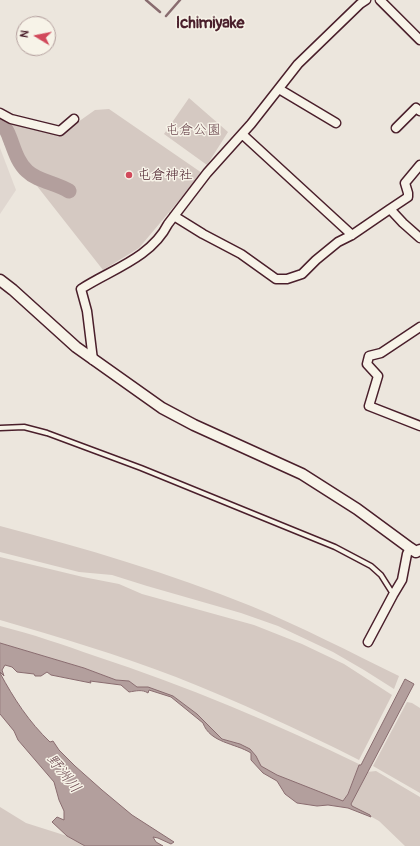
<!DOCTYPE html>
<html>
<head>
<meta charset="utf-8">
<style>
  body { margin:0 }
  #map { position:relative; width:420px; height:846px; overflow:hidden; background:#ece6dd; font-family:Pangolin,sans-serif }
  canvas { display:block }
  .north { position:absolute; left:16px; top:16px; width:40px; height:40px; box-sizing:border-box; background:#f7f3e8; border:1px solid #b29e9c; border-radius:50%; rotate:280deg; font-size:11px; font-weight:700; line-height:16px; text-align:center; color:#4a1f2b }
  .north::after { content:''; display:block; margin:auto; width:14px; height:18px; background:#d1495b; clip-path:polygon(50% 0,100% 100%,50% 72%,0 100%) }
</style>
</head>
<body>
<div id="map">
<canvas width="420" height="846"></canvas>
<div class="north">N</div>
</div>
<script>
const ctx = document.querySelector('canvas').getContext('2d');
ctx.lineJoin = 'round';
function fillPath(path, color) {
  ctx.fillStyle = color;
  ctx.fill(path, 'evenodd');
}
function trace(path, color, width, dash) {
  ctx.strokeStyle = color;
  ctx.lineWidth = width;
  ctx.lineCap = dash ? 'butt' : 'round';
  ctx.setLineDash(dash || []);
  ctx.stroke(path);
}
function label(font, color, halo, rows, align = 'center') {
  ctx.font = font + ' Pangolin,"Klee One",sans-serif';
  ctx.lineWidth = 3;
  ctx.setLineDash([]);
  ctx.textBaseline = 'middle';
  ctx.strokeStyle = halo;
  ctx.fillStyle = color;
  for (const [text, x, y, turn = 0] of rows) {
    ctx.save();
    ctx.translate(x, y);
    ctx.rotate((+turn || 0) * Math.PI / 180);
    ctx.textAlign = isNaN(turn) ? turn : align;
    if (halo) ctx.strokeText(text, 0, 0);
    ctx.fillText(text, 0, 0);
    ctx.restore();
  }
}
const built = new Path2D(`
  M0,148l16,42 -16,24z`);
const green = new Path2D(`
  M189,98l39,34 -21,33 -43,-31z
  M109,109l93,64 -63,75 -36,22 -99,-126 10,-24 47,14 34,-24z
  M0,526c85,22 169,47 251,80 51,21 99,46 148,70l-5,13 -30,-19 -31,-18 -55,-26 -37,-13 -94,-27 -35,-11 -33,-3 -79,-20z
  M0,557l83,20 36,7 23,10 112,31 48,19 42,20 48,31 -33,65c-59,-30 -120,-58 -183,-83 -57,-22 -117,-40 -176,-57z
  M0,626c32,8 64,19 95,30 91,30 180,67 266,109h-2l-11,29 -5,8 -66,-27 -17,-9 -4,-10 -16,-12 -18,-5 -25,-25 -24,-18 -27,-8 -9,-1 -8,-6 -13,-1 -32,-12 -84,-25z
  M407,702l5,1 8,5v85l-47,-27z
  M376,771l44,26v49h-15l-26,-25 -27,-15 -1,-2 16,-32z
  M0,807l26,16 41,13 18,10h-85z`);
const water = new Path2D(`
  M0,643l84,25 32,12 13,1 8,6h11l25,9 24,18 25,25 18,5 10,5 6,7 5,10 16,9 66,26 5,-7 11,-29h2l44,-86 9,5 -63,120 1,2 18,9 1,2 -23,-9 -20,-3 -11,1 -20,-3 -12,-9 -8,-13 -14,-8 -12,-13v-7c-16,-10 -41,-10 -48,-30l-32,-26 -22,-7 -1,3c-6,-4 -12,-2 -19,-1l-8,-7 -31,-4 1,2 -40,-8 -4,-3 -6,4h-6l-1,-2 -17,-2 -5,-5 -7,-2 -3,5 2,6 -4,-4z
  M0,673c14,26 29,49 50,69l3,-1 6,9 16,16 27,24 30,25 42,27 -3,2 -13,-6 -5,-1 3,5 7,4h-78l-18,-10 -15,-14 5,-5 7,3v-9l-5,-11 -5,-18 -36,-42 -4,-9 -14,-17z`);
const stream = new Path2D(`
  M146,0l14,12
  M166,16l14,-16`);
const river = new Path2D(`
  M0,120c3,5 7,10 9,16 5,12 8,26 18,35 10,10 29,12 42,20`);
const service = new Path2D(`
  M0,428l24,-1 23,6 94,35 194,79 36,19 10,9 12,19`);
const minor = new Path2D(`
  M380,0l40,40
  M279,89l57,34
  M0,113l11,6 49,12 14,-12
  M396,128l20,-20 4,3
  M242,134l110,101
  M390,209l18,-12v-4l-3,-10 15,-18
  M174,216l29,18 38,20 35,25h11l15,-5 14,-14 22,-18 14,-7 38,-26 13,14 17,15
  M420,327l-39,26 -12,3 -2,8 11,12 -9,30 51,20
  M93,360l-6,-49 -6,-22c29,-19 70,-31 87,-65l39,-51 44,-49 47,-60 62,-60 6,-4
  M368,642l25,-47 9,-15 5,-26 3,-6`);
const tertiary = new Path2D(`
  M0,280l13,10 63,57 86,61 32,17 108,49 55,35 53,39 6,4 4,-2`);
const markers = [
  [129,175,4,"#d1495b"]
];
const parkNames = [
  ["屯倉公園",193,130]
];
const poiNames = [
  ["屯倉神社",137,175]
];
const waterNames = [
  ["野洲川",63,774,51]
];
const quarterNames = [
  ["Ichimiyake",210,24]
];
fillPath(built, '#e0d7d0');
fillPath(green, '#d5c9c2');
fillPath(water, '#b39f9d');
trace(water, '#896c6f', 1);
trace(stream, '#896c6f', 2.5);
trace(river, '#b39f9d', 15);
trace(service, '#4a1f2b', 7);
trace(minor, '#4a1f2b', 11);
trace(tertiary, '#4a1f2b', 13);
trace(service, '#f7f3e8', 4);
trace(minor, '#f7f3e8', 8);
trace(tertiary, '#f7f3e8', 10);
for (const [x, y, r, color] of markers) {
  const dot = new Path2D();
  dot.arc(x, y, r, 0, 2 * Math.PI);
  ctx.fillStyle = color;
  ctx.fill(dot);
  trace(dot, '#f7f3e8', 1.5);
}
label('14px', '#6d4a51', '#f7f3e8', parkNames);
label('14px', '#4a1f2b', '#f7f3e8', poiNames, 'left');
label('italic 15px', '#6f4c53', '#f7f3e8', waterNames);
label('bold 16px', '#4a1f2b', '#f7f3e8', quarterNames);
</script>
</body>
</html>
